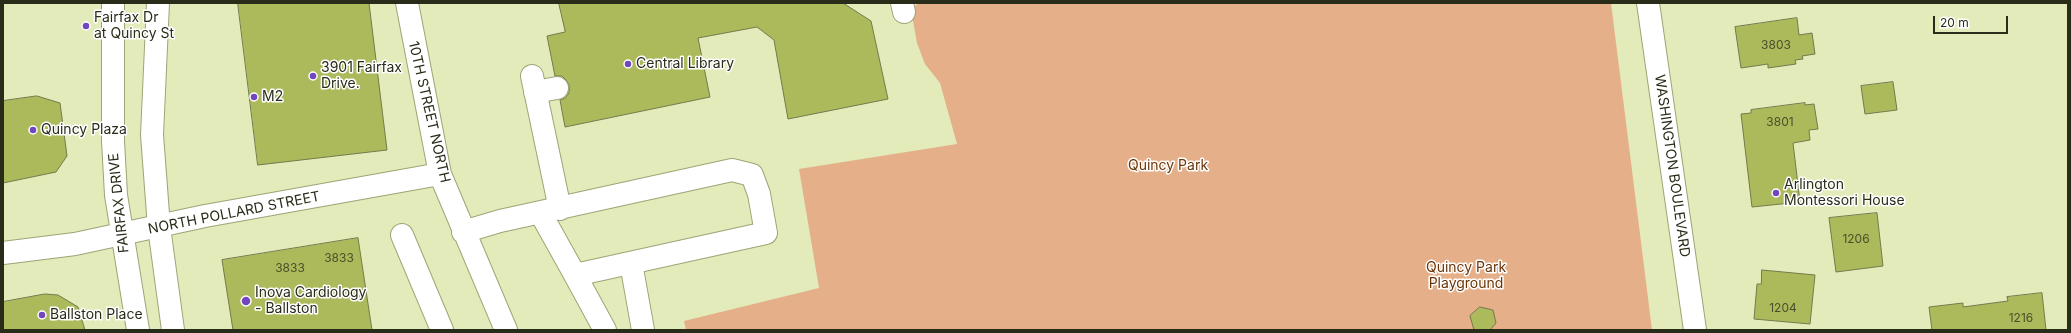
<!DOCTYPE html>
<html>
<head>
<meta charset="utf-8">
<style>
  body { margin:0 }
  #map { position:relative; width:2071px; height:333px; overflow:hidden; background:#e2ebb9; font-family:Inter,sans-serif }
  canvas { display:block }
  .frame { position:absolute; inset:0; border:4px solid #292c19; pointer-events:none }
  .scale { position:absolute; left:1933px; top:16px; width:75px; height:18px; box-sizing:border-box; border:2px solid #292c19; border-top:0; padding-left:5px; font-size:12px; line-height:14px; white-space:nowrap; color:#292c19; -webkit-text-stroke:3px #fff; paint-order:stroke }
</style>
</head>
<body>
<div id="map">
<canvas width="2071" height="333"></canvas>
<div class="frame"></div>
<div class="scale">20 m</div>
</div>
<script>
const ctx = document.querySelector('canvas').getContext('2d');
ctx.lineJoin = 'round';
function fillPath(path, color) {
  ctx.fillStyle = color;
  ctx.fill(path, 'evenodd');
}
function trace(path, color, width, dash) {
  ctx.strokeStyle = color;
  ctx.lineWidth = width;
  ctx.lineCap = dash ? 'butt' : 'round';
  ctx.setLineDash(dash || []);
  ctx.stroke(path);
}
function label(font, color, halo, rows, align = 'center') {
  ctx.font = font + ' Inter,sans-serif';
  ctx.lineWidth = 3;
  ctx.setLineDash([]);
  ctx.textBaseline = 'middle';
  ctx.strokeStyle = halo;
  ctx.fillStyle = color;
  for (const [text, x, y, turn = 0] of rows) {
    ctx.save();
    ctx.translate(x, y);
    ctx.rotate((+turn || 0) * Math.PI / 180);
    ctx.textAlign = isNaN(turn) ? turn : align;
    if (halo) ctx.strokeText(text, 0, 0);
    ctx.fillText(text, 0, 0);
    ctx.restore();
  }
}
const green = new Path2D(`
  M918,3h693l41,327h-966l-2,-9 135,-33 -20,-119 158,-25 -17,-61 -15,-19 -8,-21 -6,-33z`);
const building = new Path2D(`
  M238,3h131l18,147 -129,15z
  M559,3h284l28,18 17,78 -100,20 -14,-79 -17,-13 -59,11 12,59 -145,30 -5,-27 5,-2 4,-5v-8l-3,-5 -4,-4h-7l-8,-40 18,-4z
  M1797,18l2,17 13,-2 3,21 -13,2 1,3 -8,1 1,4 -28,4v-4l-27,4 -6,-41z
  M1893,82l4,28 -32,4 -4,-28z
  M37,96l23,7 7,53 -11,16 -53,11v-82z
  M1805,103v2l9,-1 4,25 -9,1 1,10 -17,3 7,59 -48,5 -11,-93 10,-1v-3z
  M1877,213l6,53 -47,6 -7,-54z
  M358,238l14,92h-139l-11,-70z
  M1762,270l53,5 -5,49 -56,-5 3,-35h4z
  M2042,293l4,37h-114l-3,-23 34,-4v4l45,-6 -1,-4z
  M45,294l13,1 20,12 7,23h-82v-28z
  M1480,307l13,3 3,13 -6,7h-16l-4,-14z`);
const minor = new Path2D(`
  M407,3l33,171 66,156
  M902,3l2,9
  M532,76l28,133
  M535,92l22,-4
  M463,232l37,-11 232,-51 20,5 7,19 7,39 -191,42 -34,-61
  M402,235l40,95
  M3,253l72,-9 130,-28 235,-42
  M631,263l12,67
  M575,275l30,55`);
const major = new Path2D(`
  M113,3v138l3,54 22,135
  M158,3l-6,132 7,92 14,103
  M1648,3l47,327`);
const markers = [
  [86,26,4,"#7146be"],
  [628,64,4,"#7146be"],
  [313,76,4,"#7146be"],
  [254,97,4,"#7146be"],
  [33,130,4,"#7146be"],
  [1776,193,4,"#7146be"],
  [246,301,5,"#7146be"],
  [42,315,4,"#7146be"]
];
const numberNames = [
  ["3803",1776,45],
  ["3801",1780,122],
  ["1206",1856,239],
  ["3833",339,258],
  ["3833",290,268],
  ["1204",1783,308],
  ["1216",2021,318]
];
const poiNames = [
  ["Fairfax Dr",94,18],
  ["at Quincy St",94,34],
  ["Central Library",636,64],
  ["3901 Fairfax",321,68],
  ["Drive.",321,84],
  ["M2",262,97],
  ["Quincy Plaza",41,130],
  ["Arlington",1784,185],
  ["Montessori House",1784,201],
  ["Inova Cardiology",255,293],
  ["- Ballston",255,309],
  ["Ballston Place",50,315]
];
const streetNames = [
  ["10TH STREET NORTH",429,112,77],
  ["WASHINGTON BOULEVARD",1672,166,82],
  ["FAIRFAX DRIVE",119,203,-96],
  ["NORTH POLLARD STREET",234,213,-11]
];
const parkNames = [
  ["Quincy Park",1168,166],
  ["Quincy Park",1466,268],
  ["Playground",1466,284]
];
fillPath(green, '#e5af89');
fillPath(building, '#adba5c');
trace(building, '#737a4c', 1);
trace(minor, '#9da576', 24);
trace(major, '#9da576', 24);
trace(minor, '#fff', 22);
trace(major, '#fff', 22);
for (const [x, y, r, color] of markers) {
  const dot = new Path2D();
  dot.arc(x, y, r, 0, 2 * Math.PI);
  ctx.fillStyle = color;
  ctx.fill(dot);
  trace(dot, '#fff', 1.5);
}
label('12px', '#4a502a', null, numberNames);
label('14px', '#292c19', '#fff', poiNames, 'left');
label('14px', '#292c19', '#fff', streetNames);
label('14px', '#693609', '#fff', parkNames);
</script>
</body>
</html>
